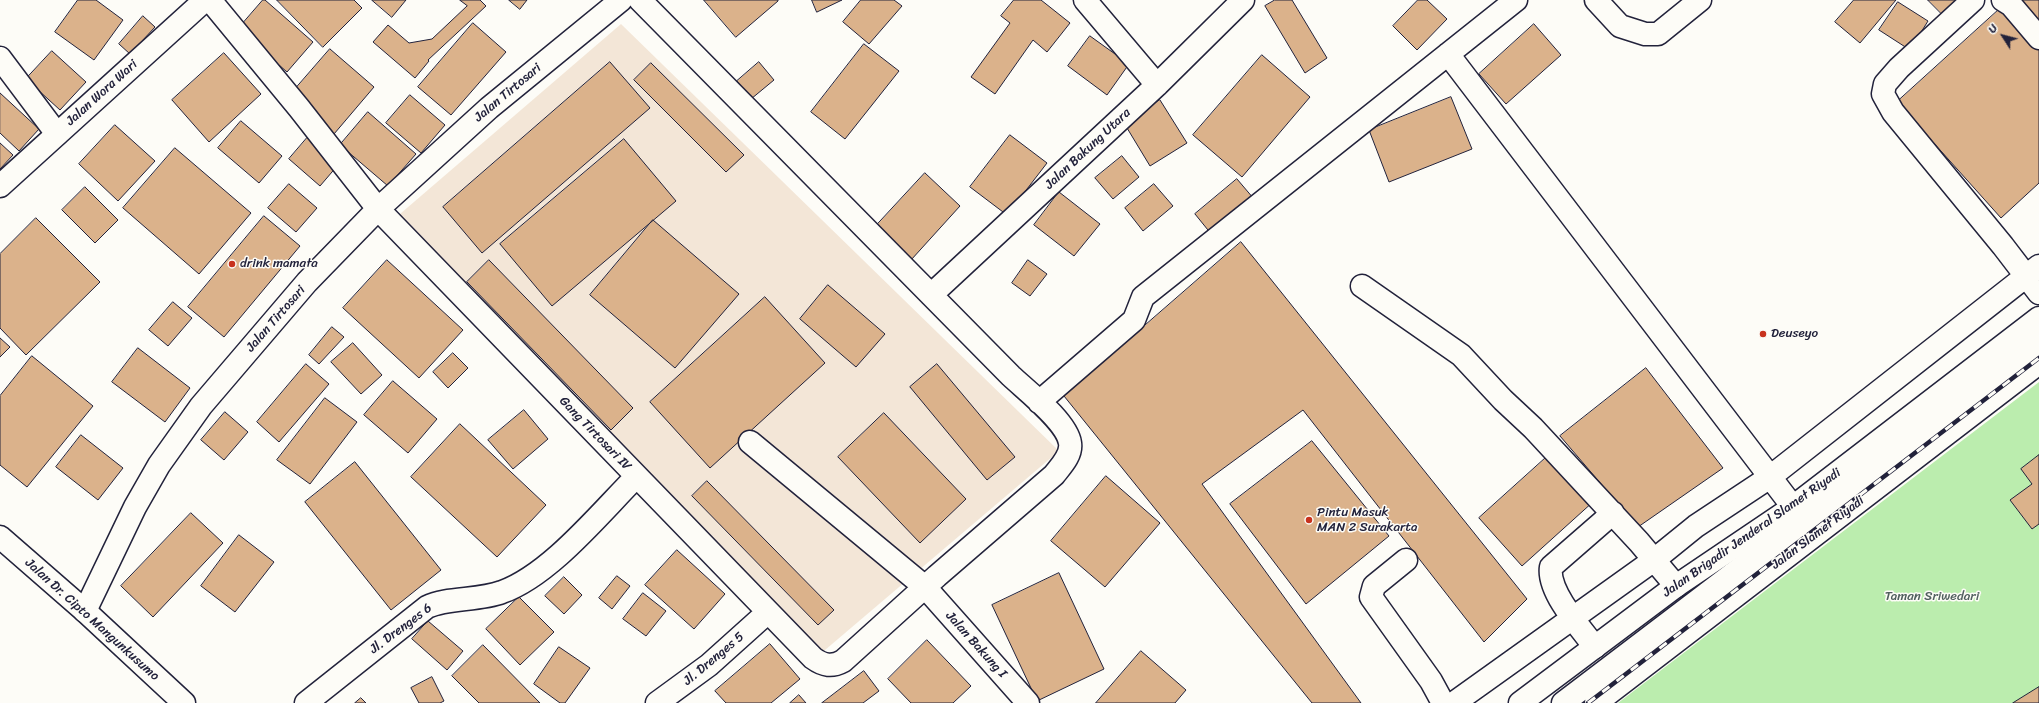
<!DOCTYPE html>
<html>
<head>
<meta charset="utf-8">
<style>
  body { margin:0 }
  #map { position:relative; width:2039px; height:703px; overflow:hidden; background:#fdfcf7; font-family:Sriracha,sans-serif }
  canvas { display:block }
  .north { position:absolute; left:1983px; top:16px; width:40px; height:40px; -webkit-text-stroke:3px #fdfcf7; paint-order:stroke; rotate:306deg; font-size:11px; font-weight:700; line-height:16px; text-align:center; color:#22223b }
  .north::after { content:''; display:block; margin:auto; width:14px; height:18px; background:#22223b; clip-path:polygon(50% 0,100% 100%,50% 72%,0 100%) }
</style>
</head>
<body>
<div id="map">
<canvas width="2039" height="703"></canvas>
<div class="north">U</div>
</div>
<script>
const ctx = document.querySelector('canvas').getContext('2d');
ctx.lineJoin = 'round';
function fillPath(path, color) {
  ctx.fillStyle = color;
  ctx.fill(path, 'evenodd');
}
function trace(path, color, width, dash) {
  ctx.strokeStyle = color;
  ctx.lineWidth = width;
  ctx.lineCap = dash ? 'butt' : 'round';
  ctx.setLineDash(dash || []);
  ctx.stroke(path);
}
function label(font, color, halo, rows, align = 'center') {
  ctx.font = font + ' Sriracha,sans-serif';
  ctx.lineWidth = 3;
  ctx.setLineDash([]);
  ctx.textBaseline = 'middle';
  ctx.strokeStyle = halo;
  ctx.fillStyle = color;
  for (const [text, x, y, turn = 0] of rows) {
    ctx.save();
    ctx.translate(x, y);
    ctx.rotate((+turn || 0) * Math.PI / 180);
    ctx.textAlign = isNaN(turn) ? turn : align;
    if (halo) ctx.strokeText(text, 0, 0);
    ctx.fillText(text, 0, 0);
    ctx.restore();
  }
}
const built = new Path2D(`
  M621,24l438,427 -241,205 -425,-436z`);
const green = new Path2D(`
  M2039,382v321h-421z`);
const building = new Path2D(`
  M78,0h18l27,20 -29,40 -39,-28z
  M263,0h2l48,42 -26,30 -49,-43z
  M277,0h77l8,8 -39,39z
  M372,0h34l-14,17z
  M460,0h20l6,6 -58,54 1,1 -14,17 -42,-36 15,-17 21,18 23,-4 35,-33z
  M509,0h18l-7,9z
  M704,0h74v1l-42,36z
  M812,0h30l-25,12z
  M861,0h33l8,6 -33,38 -26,-22z
  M1014,0h27l29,23 -23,29 -14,-12 -38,54 -24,-17 39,-54 -9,-7z
  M1275,0h17l35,58 -22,15 -40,-67z
  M1418,0h9l20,19 -30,31 -24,-24z
  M1854,0h42l-36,43 -25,-21z
  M1928,0h36l-18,18z
  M2021,0h18v21z
  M1898,2l30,19 -18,29 -31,-20z
  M2004,5l35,39v139l-38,35 -104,-116z
  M143,16l12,11 -25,27 -11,-10z
  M473,23l33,29 -55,63 -33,-28z
  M1534,24l27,31 -55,49 -27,-30z
  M1090,36l39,28 -22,31 -39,-29z
  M864,44l35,27 -54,68 -34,-27z
  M330,49l44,38 -40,47 -44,-39z
  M52,51l34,31 -26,28 -34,-31z
  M224,53l37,41 -52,48 -37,-42z
  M1262,55l48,42 -68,80 -49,-42z
  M610,62l40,46 -168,145 -39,-46z
  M759,62l15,18 -23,19 -14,-18z
  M651,63l93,92 -18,17 -92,-92z
  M0,93l39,36 -20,22 -19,-18z
  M410,95l35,30 -24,28 -35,-30z
  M1451,97l21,52 -83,33 -20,-52z
  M1160,100l27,43 -37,23 -26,-43z
  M368,112l48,42 -28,32 -48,-41z
  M241,121l41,35 -23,27 -41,-35z
  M115,125l40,36 -37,40 -39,-37z
  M1010,135l37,28 -40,52 -37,-28z
  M307,138l31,27 -18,21 -31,-27z
  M624,139l52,62 -124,105 -52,-62z
  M0,143l13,12 -13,14z
  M175,148l76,65 -52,61 -76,-66z
  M1122,156l17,21 -26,22 -18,-21z
  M925,173l35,33 -49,54 -36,-33z
  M1237,179l17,20 -42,36 -17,-21z
  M289,184l28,24 -21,24 -28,-24z
  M1154,184l19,22 -30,25 -18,-23z
  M85,187l33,33 -23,23 -33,-33z
  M1059,192l41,32 -26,32 -40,-31z
  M264,216l36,30 -76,91 -36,-30z
  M36,218l64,64 -74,73 -26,-27v-74z
  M653,220l86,74 -64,74 -85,-73z
  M1241,242l286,357 -43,43 -181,-232 -101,74 159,219h-49l-248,-307z
  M387,260l76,70 -44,48 -76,-70z
  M489,260l144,148 -22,22 -144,-148z
  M1028,260l19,14 -17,22 -18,-13z
  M828,285l57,49 -29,33 -56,-48z
  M765,297l60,66 -115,105 -60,-66z
  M173,302l19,16 -24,28 -19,-16z
  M332,327l12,10 -25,27 -10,-9z
  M0,338l10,9 -10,10z
  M353,343l29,32 -21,19 -30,-32z
  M138,348l52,40 -25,34 -53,-40z
  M453,353l15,15 -20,20 -15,-16z
  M32,356l61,50 -66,81 -27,-22v-69z
  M306,364l23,20 -50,58 -22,-20z
  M937,364l78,93 -28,23 -77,-93z
  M1646,368l77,100 -85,59 -78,-91z
  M393,381l44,38 -29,34 -44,-38z
  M325,398l32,24 -47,62 -33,-24z
  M524,410l24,29 -35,30 -25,-29z
  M225,412l23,20 -24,28 -23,-20z
  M884,413l82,86 -46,44 -82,-86z
  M460,424l86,81 -49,52 -86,-80z
  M81,435l42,33 -25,32 -42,-33z
  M1312,441l77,95 -83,68 -76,-100z
  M1550,454l44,47 -72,65 -43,-48z
  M2039,455v69l-7,5 -22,-29 22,-16 -11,-15z
  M355,462l86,108 -50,40 -86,-108z
  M1106,476l54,47 -55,64 -54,-46z
  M707,481l127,129 -16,15 -126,-129z
  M191,513l32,30 -70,74 -32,-31z
  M239,535l35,27 -39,50 -34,-26z
  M677,550l48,44 -31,35 -49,-44z
  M1059,573l45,96 -67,32 -45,-96z
  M617,576l13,10 -18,23 -13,-11z
  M564,577l18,18 -18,19 -19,-18z
  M643,593l23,18 -20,25 -23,-17z
  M519,597l35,35 -34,33 -34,-36z
  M428,621l35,30 -16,19 -35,-31z
  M927,640l44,46 -18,17h-42l-23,-24z
  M770,644l30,35 -29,24h-45l-11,-12z
  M483,645l57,58h-61l-27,-27z
  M559,647l31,21 -25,35h-5l-26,-19z
  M1141,651l45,39 -11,13h-79z
  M864,671l15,20 -16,12h-41z
  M432,677l12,24 -4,2h-21l-8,-15z
  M2039,687v16h-26z
  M799,695l7,8h-16z
  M361,698l5,5h-11z`);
const minor = new Path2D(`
  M210,0l89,108 79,101 435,449c11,8 19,9 30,3l94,-85 117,-101c7,-9 18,-20 16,-32 -3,-21 -43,-52 -59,-67l-371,-376
  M1085,0l72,85
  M1596,0l24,26 25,8h13l42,-34
  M1973,0l-74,68 -14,16 -2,10 10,18 110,134 36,47
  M2003,0l8,5 28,33
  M1448,54l345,453
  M0,58l57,76
  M1362,286l99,69 42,45 30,28 106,114 37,44
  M931,295l226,-210 86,-85
  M1039,402l95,-82 9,-23 373,-297
  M750,442l175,145 103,116
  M1406,560l-32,26 -3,11 60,84 12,22
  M85,611l50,-104 24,-42 42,-59 106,-124 71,-73 111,-101 132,-108
  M1595,647c-14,-18 -48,-56 -44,-80l62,-54
  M306,703l121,-96c20,-10 52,-6 75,-15 48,-17 98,-79 134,-115
  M657,703l52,-38 59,-53
  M1454,703l200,-143 42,-34 74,-49 269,-211
  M1563,703l476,-362
  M1596,703l443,-340`);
const major = new Path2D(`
  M0,186l205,-186
  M0,537l85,74 99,92
  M1520,703l156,-117 117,-79 246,-189`);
const rail = new Path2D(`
  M1588,703l451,-345`);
const markers = [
  [232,264,4,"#c8321e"],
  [1763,334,4,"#c8321e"],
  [1309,520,4,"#c8321e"]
];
const streetNames = [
  ["Jalan Wora Wari",102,93,-42],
  ["Jalan Tirtosari",508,93,-40],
  ["Jalan Bakung Utara",1088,149,-43],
  ["Jalan Tirtosari",276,319,-49],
  ["Gang Tirtosari IV",595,434,46],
  ["Jalan Brigadir Jenderal Slamet Riyadi",1752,533,-35],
  ["Jalan Slamet Riyadi",1818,533,-37],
  ["Jalan Dr. Cipto Mangunkusumo",92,620,42],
  ["Jl. Drenges 6",401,629,-37],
  ["Jalan Bakung I",976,645,48],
  ["Jl. Drenges 5",714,659,-40]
];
const poiNames = [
  ["drink mamata",240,264],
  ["Deuseyo",1771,334],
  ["Pintu Masuk",1317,513],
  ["MAN 2 Surakarta",1317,528]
];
const parkNames = [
  ["Taman Sriwedari",1932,597]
];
fillPath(built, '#f3e6d7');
fillPath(green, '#bbedae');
fillPath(building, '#dbb28b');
trace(building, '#22223b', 1);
trace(minor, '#22223b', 25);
trace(major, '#22223b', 25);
trace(minor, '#fdfcf7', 22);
trace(major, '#fdfcf7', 22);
trace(rail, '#22223b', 4.5);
trace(rail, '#fdfcf7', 3, [9]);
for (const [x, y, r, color] of markers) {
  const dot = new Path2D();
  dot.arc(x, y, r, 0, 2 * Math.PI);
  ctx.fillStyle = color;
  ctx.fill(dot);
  trace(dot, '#fdfcf7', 1.5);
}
label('13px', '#22223b', '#fdfcf7', streetNames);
label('13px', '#22223b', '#fdfcf7', poiNames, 'left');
label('13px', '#505f5e', '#fdfcf7', parkNames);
</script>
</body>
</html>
